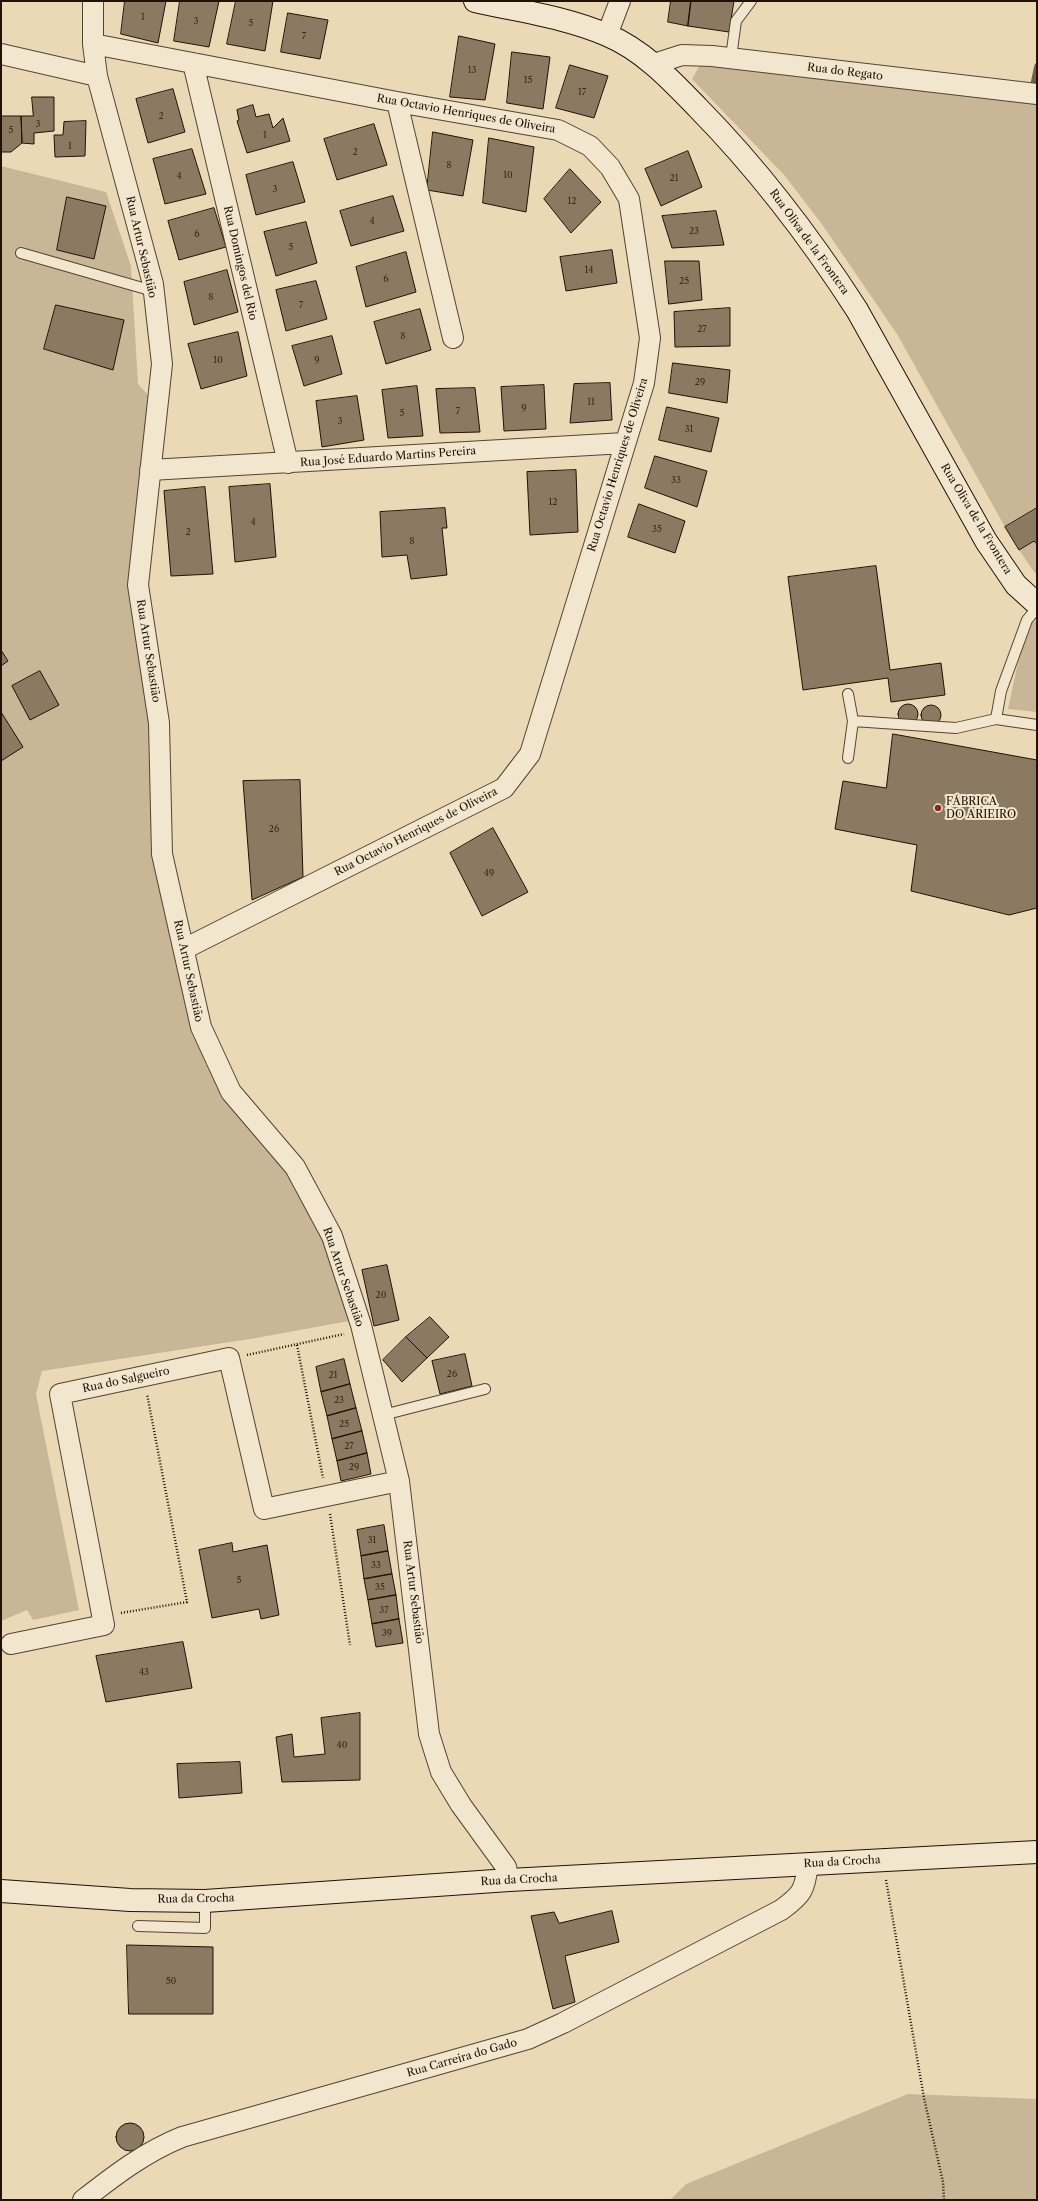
<!DOCTYPE html>
<html>
<head>
<meta charset="utf-8">
<style>
  body { margin:0 }
  #map { position:relative; width:1038px; height:2201px; overflow:hidden; background:#ebd8b5; font-family:"Libre Caslon Text",serif }
  canvas { display:block }
  .frame { position:absolute; inset:0; border:2px solid #221206; pointer-events:none }
</style>
</head>
<body>
<div id="map">
<canvas width="1038" height="2201"></canvas>
<div class="frame"></div>
</div>
<script>
const ctx = document.querySelector('canvas').getContext('2d');
ctx.lineJoin = 'round';
function fillPath(path, color) {
  ctx.fillStyle = color;
  ctx.fill(path, 'evenodd');
}
function trace(path, color, width, dash) {
  ctx.strokeStyle = color;
  ctx.lineWidth = width;
  ctx.lineCap = dash ? 'butt' : 'round';
  ctx.setLineDash(dash || []);
  ctx.stroke(path);
}
function label(font, color, halo, rows, align = 'center') {
  ctx.font = font + ' "Libre Caslon Text",serif';
  ctx.lineWidth = 4;
  ctx.setLineDash([]);
  ctx.textBaseline = 'middle';
  ctx.strokeStyle = halo;
  ctx.fillStyle = color;
  for (const [text, x, y, turn = 0] of rows) {
    ctx.save();
    ctx.translate(x, y);
    ctx.rotate((+turn || 0) * Math.PI / 180);
    ctx.textAlign = isNaN(turn) ? turn : align;
    if (halo) ctx.strokeText(text, 0, 0);
    ctx.fillText(text, 0, 0);
    ctx.restore();
  }
}
const green = new Path2D(`
  M701,63l336,38v406l-32,20 -108,-193 -76,-111 -36,-47 -93,-97z
  M1,166l105,26 25,74 7,118 13,14 -19,190 49,384 12,64 33,61 61,76 38,67 24,81 -93,17 -214,33 -6,23 43,216 -46,10 -6,-10 -26,11z
  M1034,541l3,3v32l-18,-26z
  M1027,620l10,2v90l-29,-3z
  M908,2094l129,5v101h-367l16,-16z`);
const stream = new Path2D(`
  M1033,85l4,-19`);
const building = new Path2D(`
  M125,1h41l-8,42 -37,-9z
  M180,1h39l-10,46 -35,-6z
  M236,1h37l-8,50 -38,-7z
  M671,1h20l-3,25 -20,-4z
  M691,1h43l-5,31 -41,-6z
  M288,13l40,7 -8,39 -39,-7z
  M459,36l36,8 -10,56 -35,-3z
  M512,52l38,5 -7,52 -36,-6z
  M570,65l38,11 -14,42 -38,-10z
  M173,89l12,43 -37,11 -12,-44z
  M32,97h22v34l-20,2v11l-12,-1 -1,-27h12z
  M253,105l3,12 13,-3 4,14 10,-10 7,23 -43,12 -10,-32 2,-1 -2,-10z
  M1,116h20l1,27 -11,9h-10z
  M86,121l-1,35 -30,1 -1,-22h9l1,-13z
  M374,124l13,41 -50,15 -13,-41z
  M433,132l40,8 -10,56 -36,-6z
  M489,138l45,9 -8,65 -43,-9z
  M192,149l14,45 -41,10 -12,-45z
  M688,151l14,36 -41,19 -16,-37z
  M293,162l12,40 -49,13 -10,-40z
  M570,169l31,33 -30,31 -27,-34z
  M393,196l11,35 -53,15 -11,-35z
  M67,197l39,9 -12,53 -37,-9z
  M214,208l12,39 -47,13 -11,-39z
  M716,211l8,34 -52,3 -10,-32z
  M306,222l11,41 -41,13 -12,-44z
  M612,250l5,33 -51,8 -6,-34z
  M406,252l10,40 -50,15 -10,-40z
  M665,261h34l3,39 -33,4z
  M227,270l11,42 -44,13 -10,-43z
  M316,281l11,38 -41,12 -10,-41z
  M56,305l68,15 -11,50 -69,-21z
  M730,308v38l-55,1 -1,-35z
  M420,309l11,41 -45,14 -12,-42z
  M238,332l9,44 -46,13 -13,-45z
  M332,336l10,38 -38,12 -12,-40z
  M673,363l57,7 -3,33 -58,-10z
  M610,383l2,37 -42,3 4,-39z
  M544,385l2,44 -42,2 -3,-44z
  M417,386l6,50 -35,2 -6,-48z
  M475,388l5,44 -40,1 -4,-44z
  M357,396l7,44 -42,7 -6,-46z
  M667,407l52,11 -8,34 -52,-12z
  M655,456l52,15 -10,36 -52,-19z
  M576,470l2,62 -48,3 -3,-63z
  M270,484l6,73 -41,5 -6,-75z
  M205,487l8,87 -42,2 -7,-85z
  M639,504l46,17 -10,32 -47,-16z
  M445,508l2,20h-5l5,47 -36,4 -4,-24 -25,2 -2,-45z
  M1037,508v36l-3,-3 -15,9 -14,-23z
  M876,566l14,104 51,-7 4,32 -54,7 -3,-24 -85,12 -15,-113z
  M1,650l7,11 -7,5z
  M40,671l19,34 -29,15 -18,-34z
  M898 714a10 10 0 1 1 20 0a10 10 0 1 1-20 0Z
  M921 715a10 10 0 1 1 20 0a10 10 0 1 1-20 0Z
  M1,712l22,35 -22,14z
  M893,734l144,26v148l-28,7 -98,-24 6,-46 -82,-16 8,-48 43,7z
  M300,780l3,97 -51,23 -9,-119z
  M493,828l35,64 -46,24 -32,-63z
  M387,1265l12,55 -25,6 -12,-56z
  M430,1317l19,20 -22,21 -21,-21z
  M406,1337l21,21 -25,24 -19,-22z
  M465,1354l7,32 -32,8 -8,-33z
  M344,1359l6,25 -29,8 -5,-25z
  M350,1384l6,24 -29,8 -6,-24z
  M356,1408l6,23 -30,8 -5,-23z
  M362,1431l5,22 -30,8 -5,-22z
  M367,1453l4,21 -30,7 -4,-20z
  M384,1525l4,26 -27,5 -4,-26z
  M232,1543l1,9 34,-7 12,70 -18,4 -2,-10 -47,9 -13,-68z
  M388,1551l4,23 -28,5 -3,-23z
  M392,1574l4,21 -28,5 -4,-21z
  M396,1595l3,24 -27,5 -4,-24z
  M399,1619l4,24 -27,4 -4,-23z
  M183,1642l9,46 -86,14 -10,-46z
  M360,1713v67l-78,2 -6,-45 16,-3 2,23 31,-3 -4,-36z
  M240,1762l2,31 -63,5 -2,-34z
  M612,1911l7,31 -54,14 10,46 -22,7 -22,-93 23,-4 5,11z
  M127,1945l86,2v67h-84z
  M116 2137a14 14 0 1 1 28 0a14 14 0 1 1-28 0Z`);
const path = new Path2D(`
  M297,1345l26,133
  M247,1355l97,-21
  M330,1514l20,131
  M121,1613l66,-11 -40,-208
  M886,1880l38,218 19,84 1,18`);
const lane = new Path2D(`
  M725,58l7,-8 4,-29 15,-20
  M21,253l132,38
  M1037,608l-10,12 -26,71 -5,28 41,6
  M848,694l5,27 103,7 40,-9
  M848,758l5,-37
  M383,1415l102,-26
  M138,1926l67,2v-27`);
const street = new Path2D(`
  M93,1v43l4,32 56,208 9,80 -24,221 21,138 3,131 39,173 30,65 64,75 37,69 29,89 38,156 30,253 12,38 20,33 45,62 3,13
  M607,35l13,-34
  M93,44l304,58 161,28 32,16 20,21 19,32 21,139 -6,45 -114,371 -26,34 -320,161
  M1,54l96,22
  M193,63l95,400
  M654,64l28,-9 30,1 325,38
  M397,102l56,236
  M150,470l475,-27
  M11,1644l93,-19 -44,-231 169,-36 35,151 135,-28
  M83,2200c32,-25 62,-48 99,-63l346,-98 35,-16 218,-113c21,-15 24,-20 27,-46`);
const secondary = new Path2D(`
  M475,1c43,10 91,16 132,34 36,15 64,45 91,73 61,62 112,129 159,202l129,231 30,44 21,19
  M1,1891l129,9 75,1 304,-21 528,-28`);
const markers = [
  [938,808,4,"#8f2418"]
];
const numberNames = [
  ["1",143,17],
  ["3",196,21],
  ["5",251,23],
  ["7",304,36],
  ["13",472,70],
  ["15",528,80],
  ["17",582,92],
  ["2",161,116],
  ["3",38,124],
  ["5",11,130],
  ["1",265,135],
  ["1",70,146],
  ["2",355,152],
  ["8",449,165],
  ["10",508,175],
  ["4",179,176],
  ["21",674,178],
  ["3",275,189],
  ["12",572,201],
  ["4",372,221],
  ["23",694,231],
  ["6",197,234],
  ["5",291,247],
  ["14",589,270],
  ["6",386,279],
  ["25",684,281],
  ["8",211,297],
  ["7",301,305],
  ["27",702,329],
  ["8",403,336],
  ["10",218,360],
  ["9",317,360],
  ["29",700,382],
  ["11",591,402],
  ["9",524,408],
  ["7",458,411],
  ["5",402,413],
  ["3",340,421],
  ["31",689,429],
  ["33",676,480],
  ["12",553,502],
  ["4",253,522],
  ["35",657,529],
  ["2",188,532],
  ["8",412,541],
  ["26",274,829],
  ["49",489,873],
  ["20",381,1295],
  ["26",452,1374],
  ["21",333,1375],
  ["23",339,1400],
  ["25",344,1424],
  ["27",349,1446],
  ["29",354,1467],
  ["31",372,1540],
  ["33",376,1565],
  ["5",239,1580],
  ["35",380,1587],
  ["37",384,1610],
  ["39",387,1633],
  ["43",144,1672],
  ["40",342,1745],
  ["50",171,1981]
];
const streetNames = [
  ["Rua do Regato",845,72,7],
  ["Rua Octavio Henriques de Oliveira",466,114,10],
  ["Rua Oliva de la Frontera",809,242,54],
  ["Rua Artur Sebastião",141,247,77],
  ["Rua Domingos del Rio",240,263,77],
  ["Rua José Eduardo Martins Pereira",388,457,-4],
  ["Rua Octavio Henriques de Oliveira",618,465,-73],
  ["Rua Oliva de la Frontera",976,519,59],
  ["Rua Artur Sebastião",148,651,81],
  ["Rua Octavio Henriques de Oliveira",416,832,-27],
  ["Rua Artur Sebastião",188,971,78],
  ["Rua Artur Sebastião",343,1277,71],
  ["Rua do Salgueiro",126,1380,-12],
  ["Rua Artur Sebastião",413,1592,83],
  ["Rua da Crocha",842,1862,-3],
  ["Rua da Crocha",519,1880,-3],
  ["Rua da Crocha",196,1899,-1],
  ["Rua Carreira do Gado",462,2058,-16]
];
const poiNames = [
  ["FÁBRICA",946,802],
  ["DO ARIEIRO",946,815]
];
fillPath(green, '#c9b697');
trace(stream, '#72614c', 5.5);
fillPath(building, '#8b7961');
trace(building, '#221206', 1);
trace(lane, '#544432', 12);
trace(street, '#544432', 22);
trace(secondary, '#221206', 24);
trace(path, '#221206', 2.5, [1, 2]);
trace(lane, '#f2e6cf', 10);
trace(street, '#f2e6cf', 20);
trace(secondary, '#f2e6cf', 22);
for (const [x, y, r, color] of markers) {
  const dot = new Path2D();
  dot.arc(x, y, r, 0, 2 * Math.PI);
  ctx.fillStyle = color;
  ctx.fill(dot);
  trace(dot, '#f2e6cf', 1.5);
}
label('9px', '#3c2c1d', null, numberNames);
label('11px', '#221206', '#f2e6cf', streetNames);
label('11px', '#221206', '#f2e6cf', poiNames, 'left');
</script>
</body>
</html>
